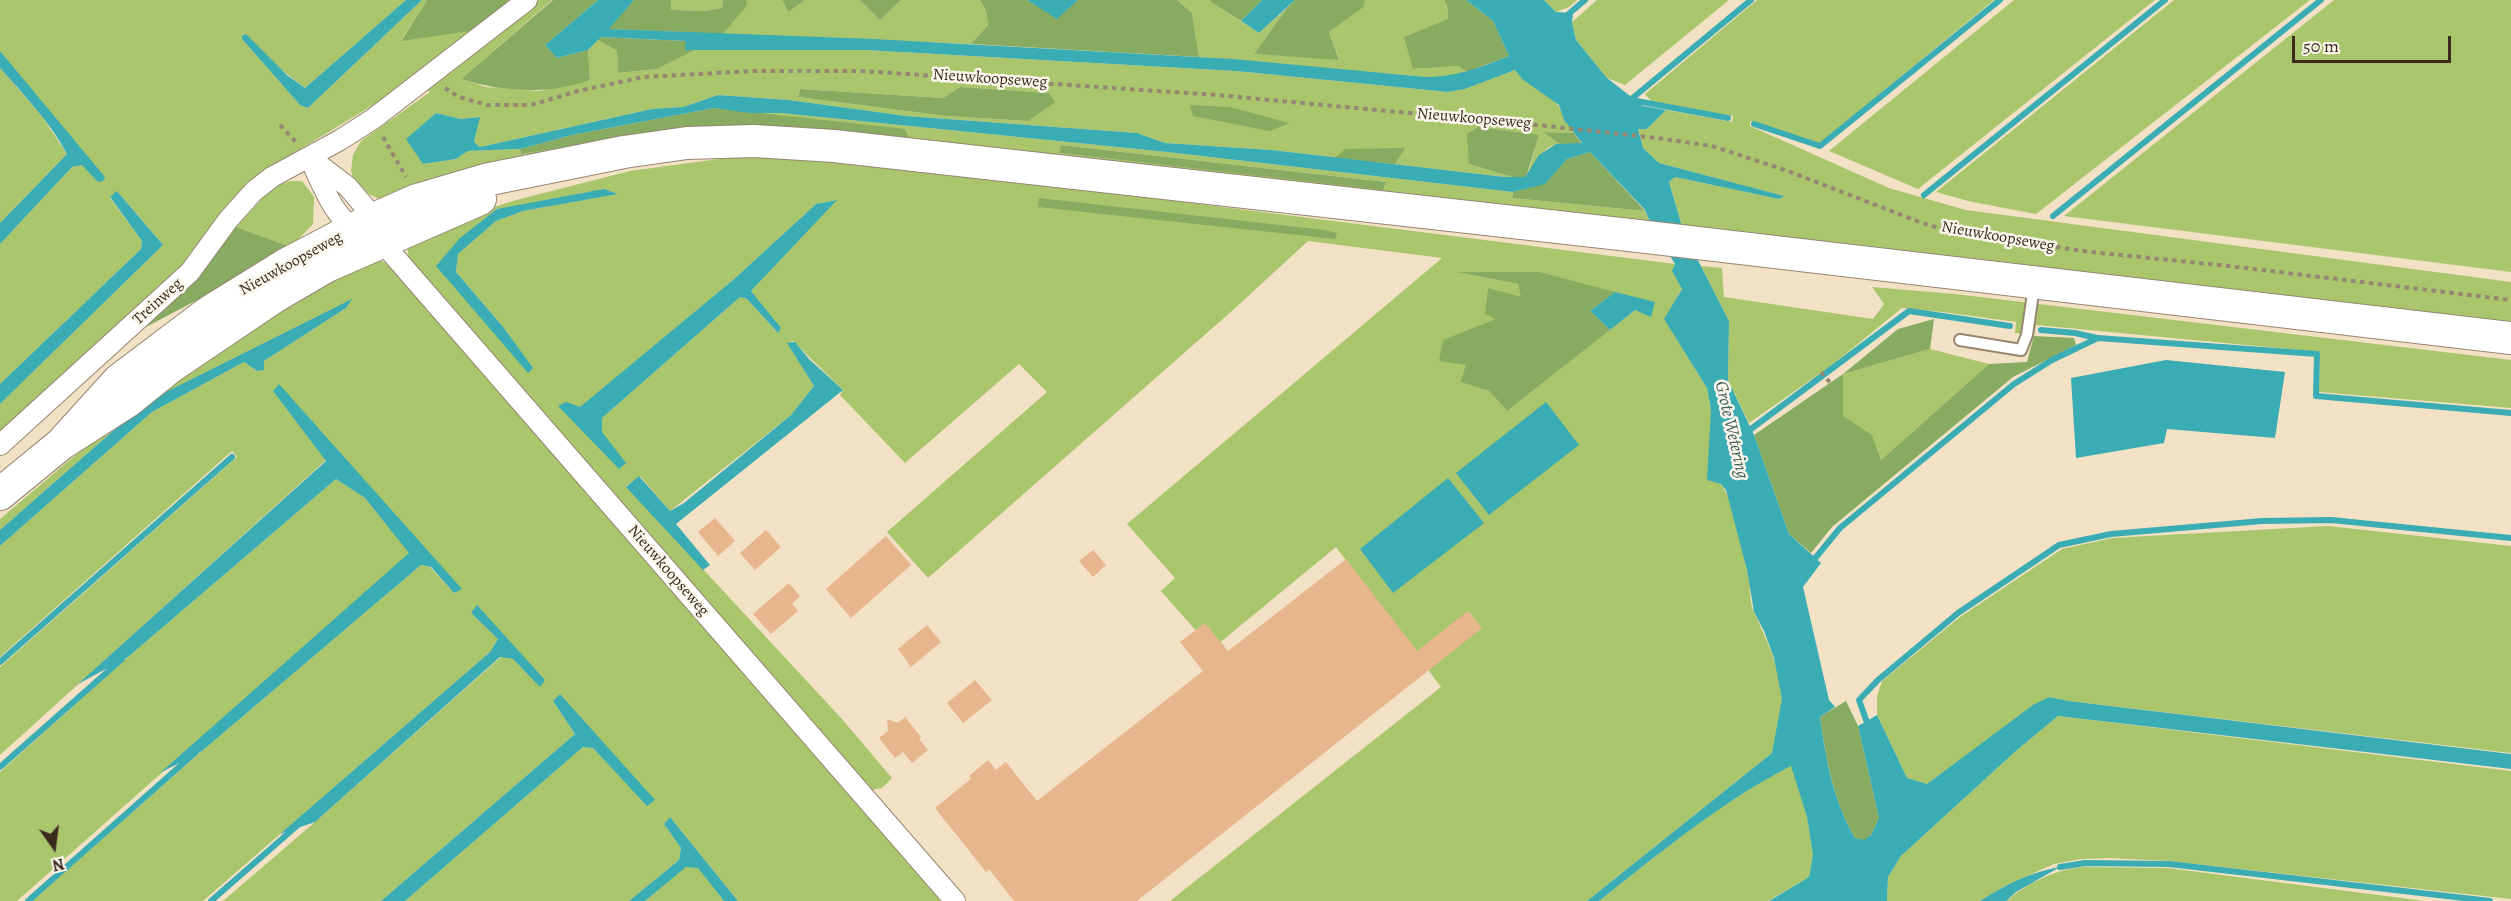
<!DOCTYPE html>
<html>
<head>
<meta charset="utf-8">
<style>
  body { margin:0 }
  #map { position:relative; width:2511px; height:901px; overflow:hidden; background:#f2e1c5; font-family:Alegreya,serif }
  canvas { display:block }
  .north { position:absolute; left:24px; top:817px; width:60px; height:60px; -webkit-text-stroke:4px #fbf7ec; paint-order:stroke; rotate:166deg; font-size:16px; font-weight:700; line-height:24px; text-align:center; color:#3b2a1e }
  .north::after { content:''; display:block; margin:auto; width:21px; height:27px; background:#3b2a1e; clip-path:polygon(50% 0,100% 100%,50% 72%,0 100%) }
  .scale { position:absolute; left:2292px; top:36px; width:159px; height:27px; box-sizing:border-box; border:3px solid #3b2a1e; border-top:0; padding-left:8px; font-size:18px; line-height:21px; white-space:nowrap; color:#3b2a1e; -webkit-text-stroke:4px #fbf7ec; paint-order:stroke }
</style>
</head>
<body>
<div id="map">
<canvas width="2511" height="901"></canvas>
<div class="north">N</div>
<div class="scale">50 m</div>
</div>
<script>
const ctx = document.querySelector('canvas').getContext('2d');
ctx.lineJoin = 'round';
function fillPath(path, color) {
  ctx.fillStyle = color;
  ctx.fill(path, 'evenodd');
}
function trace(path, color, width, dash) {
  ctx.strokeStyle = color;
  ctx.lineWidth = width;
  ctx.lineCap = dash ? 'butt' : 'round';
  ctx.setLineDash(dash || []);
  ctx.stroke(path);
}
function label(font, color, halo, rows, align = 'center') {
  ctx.font = font + ' Alegreya,serif';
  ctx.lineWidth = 5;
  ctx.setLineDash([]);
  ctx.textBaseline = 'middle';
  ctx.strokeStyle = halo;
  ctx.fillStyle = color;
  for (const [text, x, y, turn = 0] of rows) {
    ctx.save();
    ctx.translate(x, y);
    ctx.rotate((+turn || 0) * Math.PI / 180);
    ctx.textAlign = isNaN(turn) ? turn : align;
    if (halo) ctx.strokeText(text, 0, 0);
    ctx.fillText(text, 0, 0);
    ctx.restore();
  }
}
const green = new Path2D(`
  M0,0h406l-101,88 -63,-49 58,66 8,3 114,-108h5l-26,40 110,-40h41l-91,79 25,8 53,4 51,-11 -2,-30 10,-10 19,11 1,22 39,-4 38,-19h170l371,21 212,21 17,-3 50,-19c11,15 29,20 42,34 5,5 11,21 17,29l-30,-1 16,12c-16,1 -24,17 -32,29l11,-38 -70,29 43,13h-7l-233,-27 -107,-7 -28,-10 -231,-17 -117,-16 -71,-5 -35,12 -31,2 -172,38 -6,-5 5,-25 -18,2 -25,-6 -29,26 17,25 32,-5 12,-8 52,-2 1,5 97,-15 -235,62 -20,-10 -8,-7 -4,-13 2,-16 8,-14 69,-49 -21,-11 -24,17 -113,68 -26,18 -30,36 -32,46 -184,167v-29l163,-159 -45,-53 -8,6 32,43 -1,8 -141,135v-140l72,-77 10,-2 -54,-79 -28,-35zM960,87l88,6 6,9 -27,19 -81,-5 -148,-19 2,-8 143,9z
  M671,0h52l-1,8 -18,3 -34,-1z
  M746,0h36l6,12 17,-12h55l20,20 21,-20h79l6,11 2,14 -17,19 -248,-10 23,-29z
  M1177,0h33l2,3 47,30 28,-25 -33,46 85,5 -10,-27 35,-25 1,-7h79l3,5 1,14 -35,50 45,-3 9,6 -20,5h-21l-227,-20 -7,-44z
  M1544,0h33l-8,7 -13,5z
  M1597,0h132l-104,85 -18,-7 -31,-38 -4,-18z
  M1757,0h237l-174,143 -70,-22v5l139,62 77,22 545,72v45l-827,-94 -15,-51 6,-5 104,22 4,-3 -124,-33 -16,-15 -5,-20 9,1 19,-19 66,12 1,-6 -82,-15 -6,-7z
  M2014,0h141l-237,189 -89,-38z
  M2174,0h136l-274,214 -68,-13 -32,-9z
  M2334,0h177v272l-447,-56z
  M0,68l41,47 26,39 -67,69z
  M750,113h31l386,39 346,40 -1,6 133,13 8,18 -744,-90zM1061,145l325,37v1l-3,6 -324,-36z
  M733,157l92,2 64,6 786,99 -2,7 9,17 -17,32 42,68 4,22v27l10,47c13,15 24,75 28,97 1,9 1,23 5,31 12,27 27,56 28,87 1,18 -6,37 -10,54l-185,148h-417l271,-214 -105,-140 -124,102 -51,-58 14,-13 -48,-54 315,-266 -134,-17 -75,69 -305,268 -41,-46 160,-140 -28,-28 -114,99 -65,-68 3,-5 -50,-49 -5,3 26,42 -23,29 -121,96 -30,-35 -14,10 215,232 51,60 -10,10 -11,2 -336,-388 -126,-140 -2,-17 11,-14 98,-31 114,-29zM617,194l-94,17 -27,10 -38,33 -2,18 48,56 28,40 -95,-103 60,-56zM836,200l-85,91 29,37 -3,4 -30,-33 -7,-2 -138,121 -1,14 24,31 -6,5 -39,-60 153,-128 83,-76zM1460,273l195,29 -20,8 -128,101 -18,-20 -29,-9c12,-35 34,-62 62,-85l-4,-13z
  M291,181h11l12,16 -1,27 -22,23 -55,-20 37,-40z
  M368,257l16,5 27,25 537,614h-210l-68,-84 -6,7 17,24 -2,12 -50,41h-224l178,-154 10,1 54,57 -94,-104 22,33 -194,167h-158l92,-79 186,-165 12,2 28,28 -64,-81 -6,7 27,26 -8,13 -287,249h-171l170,-150 219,-186 9,2 24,26 7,-4 -188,-198 53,69 -326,295v-88l237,-210 -5,-6 -232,206v-111l152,-134 92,-50 13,9 7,-10 82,-53 -200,94 -146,128v-11l157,-133z
  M1701,266l21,2 2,29 149,22 11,-15 -12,-17 83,7 556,66v48l-192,-16 1,-40 -284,-27 -2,11 -19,-3 1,-11 -73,-10 -41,-4 -70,57 -83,58 -21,-43 1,-59z
  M1930,349l59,15 -108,96 -38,-43v-43z
  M336,479l29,19 45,55 -393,348h-17v-129l128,-115z
  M2328,526l183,20v207l-442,-52 -20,-4 -16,9 -106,78 -20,-6 -30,-63v-19l5,-15 78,-64 102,-68 50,-11z
  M2058,716l453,55v128l-343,-38 -58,-3 -29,1 -27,5 -49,22 -25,15h-93l1,-24 13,-21 116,-106z
  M1792,765l15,52 6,38 -4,22 -41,24h-169c61,-48 123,-100 193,-136z
  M685,867h13l26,34h-79z
  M2082,867l85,1 258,33h-419c22,-18 48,-31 76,-34z`);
const forest = new Path2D(`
  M427,0h84l-34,30 -76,11z
  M553,0h45l-53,45 12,13 31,-8 2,30c-42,15 -87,12 -129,-1z
  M634,0h37v10l33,1 18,-3 1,-8h23l1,5 -24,29 -115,-5z
  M782,0h23l-17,12z
  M860,0h41l-21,20z
  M980,0h47l30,18 21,-18h99l15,13 7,44 -228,-13 17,-19 -2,-14z
  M1210,0h52l-21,21 -29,-18z
  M1295,0h70l-1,7 -35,25 10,28 -85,-6 33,-46z
  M1444,0h22l27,21 16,35 -42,16 -9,-6 -45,3 -9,-32 44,-18 -1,-14z
  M600,37l86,4v9h9l-38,19 -39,4 -1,-22 -19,-11z
  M960,87l89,6 6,9 -27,19 -82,-5 -148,-19 2,-8 143,9z
  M1190,105l40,2 59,16 -19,8 -77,-15z
  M714,108l191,21 4,10 -113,-12h-98l-177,27 -1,-5 52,-14z
  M1478,127l61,8 -13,42h-14l-43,-13 -2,-30z
  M1543,132l31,1 8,11h-22z
  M1061,145l325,37 -3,8 -324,-37z
  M1405,148l-10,16 -60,-6 10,-9z
  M1590,152l55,59 -133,-13 1,-6 32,-9 22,-24z
  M1039,198l285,32 13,3 -2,6 -297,-32z
  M236,227l55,20 -52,31 -93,49z
  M1456,272h83l76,20 -25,19 20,19 -103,81 -18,-20 -29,-9 6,-17 -27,-4 4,-21 53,-21 -11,-5 3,-26 33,9 -3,-13z
  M1934,319l-4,30 -87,25v42l29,19 9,25 108,-96 38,-2 7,-26 40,2 2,7 -63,32 -181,150 -21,26 -22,-19 -35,-99 89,-61 55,-45z
  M1846,701l12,25 21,92 -8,17 -7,6 -9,-3c-22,-38 -29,-79 -35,-121z`);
const water = new Path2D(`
  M406,0h16l-114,108 -8,-3 -58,-66v-3l4,-2 41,41 18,13z
  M598,0h36l-25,29 265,10 359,20 193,18c31,0 55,-10 83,-21l-16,-35 -27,-21h78l12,12 17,1 -1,9 4,18 31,38 36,28 23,4 -19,19h-9l5,19 16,15 125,33 -5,3 -104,-22 -6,5 15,51 45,88 -1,59 26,55 35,99 32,29 -18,24 26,113 6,7 -15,10c6,43 13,83 35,121l9,2 7,-5 8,-17 -21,-92 19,-11 30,63 20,6 106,-79 16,-8 20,4 442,53v15l-453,-53 -41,34 -116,106 -13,21 -1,24h-118l40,-24 4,-22 -6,-38 -16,-51c-69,35 -131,87 -192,135h-12l185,-148 10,-54 -8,-41 -10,-27 -10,-19 -7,-42 -21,-80 -5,-6 -14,-4 4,-70 -4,-22 -43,-69 18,-30 -10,-18 3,-7 -22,-35 -8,-19 -55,-58 -23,7 -22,25 -32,8 -346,-40 -386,-39h-31l-36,-5 -142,27 -52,14 -52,2 -12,8 -33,5 -17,-25 30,-26 25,6 19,-2 -6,25 6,5 172,-38 31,-2 35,-12 71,5 117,16 231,17 28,10 107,7 233,27h20l14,-22 17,-11 26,-1 -18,-23 -5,-15 -37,-26 -7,-9 -50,19 -17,3 -212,-21 -371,-21h-180l1,-9 -85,-4 -13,13 -31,8 -12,-13z
  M1027,0h51l-21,19z
  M1262,0h33l-36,33 -18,-12z
  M0,51l105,126 -2,4 -5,1 -16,-17 -10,2 -72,77v-21l67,-69c-17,-32 -43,-59 -67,-86z
  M604,189l14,5 -95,17 -27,10 -38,33 -2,18 48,56 29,40 -5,5 -92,-107 24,-28 37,-29z
  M117,191l46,54 -163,159v-20l141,-135 1,-8 -32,-44z
  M837,200l-86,91 30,37 -3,5 -31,-34 -7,-2 -138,121v14l24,31 -7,6 -61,-63 8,-4 14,5 153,-127 83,-76z
  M1615,292l40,10 -4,15 -16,-7 -25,20 -20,-19z
  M352,299l-6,9 -82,53v9l-7,1 -13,-9 -92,50 -152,134v-16l146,-128z
  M795,342l14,17 34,31 -167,134 34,41 -7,5 -77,-83 13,-11 31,35 14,-8 107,-88 23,-29 -27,-43z
  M2166,360l119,12 -10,66 -108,-9 -3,14 -88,15 -5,-80z
  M279,384l183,205 -8,4 -23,-26 -10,-2 -219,186 -42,22 249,-220 -44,-55 -29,-19 -208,178 -50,27 248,-223 -53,-70z
  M1546,402l33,43 -90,70 -33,-42z
  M1448,478l36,45 -91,70 -33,-44z
  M477,605l68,75 -5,7 -27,-28 -13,-2 -185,165 -35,12 210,-182 8,-13 -27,-26z
  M560,694l95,106 -8,6 -54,-58 -10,-1 -178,154h-24l194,-167 -22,-33z
  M670,817l68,84h-14l-26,-33 -12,-1 -41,34h-16l50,-41 2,-12 -17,-24z
  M2060,867l-44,25 -10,9h-26c25,-16 50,-29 80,-34z`);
const stream = new Path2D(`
  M1565,17l20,-17
  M1631,100l97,18
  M1629,101l122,-101
  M1754,124l66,22 180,-146
  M1924,195l241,-195
  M2053,216l268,-216
  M2041,330l34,3 22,5
  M1748,434l3,-5 158,-118 101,15
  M1812,562l28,-34 174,-144 38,-24 46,-22 219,16 -1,42 195,17
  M0,662l232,-205
  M1869,728l-10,-28 19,-20 80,-67 101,-68 52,-11 151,-13 69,-1 180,18
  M0,767l122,-108
  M2060,867l25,-4 84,1 321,37
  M28,901l168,-149
  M211,901l88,-77`);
const building = new Path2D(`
  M715,518l20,23 -17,15 -20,-24z
  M766,530l15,17 -26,23 -15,-17z
  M886,536l25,29 -60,53 -25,-29z
  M1093,550l13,15 -13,12 -14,-16z
  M1346,559l71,92 51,-40 14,17 -345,273h-123l-25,-32 -3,3 -51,-64 36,-29 -2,-3 19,-16 8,10 10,-8 31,39 166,-130 -23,-29 25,-19 23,28z
  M789,583l11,13 -8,8 6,7 -27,23 -18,-20z
  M927,625l14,17 -30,25 -13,-18z
  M975,680l17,20 -29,23 -16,-20z
  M905,717l16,20 -2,2 9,11 -16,13 -9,-11 -8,6 -16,-20 9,-7 -1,-12 11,4z`);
const path = new Path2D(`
  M445,88l14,9 28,8h44l47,-14 66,-14 109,-6h109l355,24 330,31 110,12 55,8 76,25 134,52 31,9 138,20 138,14 282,34
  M280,125l17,18
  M383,137l23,40
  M1821,372l11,13`);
const service = new Path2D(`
  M1960,340l61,10 6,-15 7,-49`);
const minor = new Path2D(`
  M309,157l39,30 27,32 6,22 574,660
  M311,161c12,25 24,61 51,72
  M0,445l190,-173 38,-52 26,-29 18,-14 68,-37 33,-21 154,-119`);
const primary = new Path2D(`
  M61,444l58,-64 90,-68 76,-47 80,-42 52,-23 68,-20 139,-28 63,-9 67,-2 80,5 804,90 873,102
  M0,494l61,-50 67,-43 41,-33 105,-71 53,-31 153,-67`);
const streetNames = [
  ["Nieuwkoopseweg",990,79,4],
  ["Nieuwkoopseweg",1474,119,5],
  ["Nieuwkoopseweg",1998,237,10],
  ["Nieuwkoopseweg",291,264,-29],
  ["Treinweg",158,302,-42],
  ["Nieuwkoopseweg",668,571,49]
];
const waterNames = [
  ["Grote Wetering",1731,430,77]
];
fillPath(green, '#aac66d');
fillPath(forest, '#87ab60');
fillPath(water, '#3aacb4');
trace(stream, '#3aacb4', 6);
fillPath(building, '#e7b68d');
trace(service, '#968672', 14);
trace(minor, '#968672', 22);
trace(primary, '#968672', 34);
trace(path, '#968672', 4, [4.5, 4.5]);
trace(service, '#fff', 10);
trace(minor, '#fff', 20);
trace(primary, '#fff', 32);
label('16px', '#3b2a1e', '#fbf7ec', streetNames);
label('italic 18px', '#3b5e5a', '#fbf7ec', waterNames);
</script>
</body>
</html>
